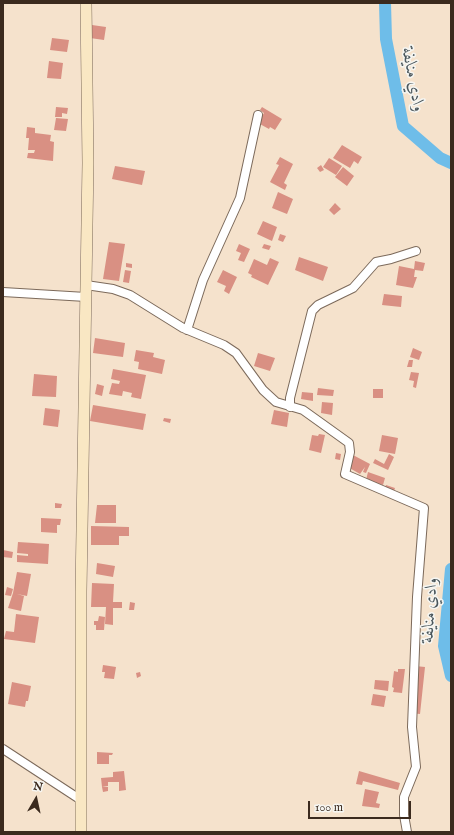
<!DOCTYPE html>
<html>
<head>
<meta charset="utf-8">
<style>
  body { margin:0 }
  #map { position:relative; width:454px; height:835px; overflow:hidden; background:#f5e2cc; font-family:"IM FELL English",serif }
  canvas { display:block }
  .frame { position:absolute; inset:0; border:4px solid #3b2a1e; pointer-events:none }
  .north { position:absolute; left:16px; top:779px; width:40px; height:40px; -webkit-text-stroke:3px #f6f6f2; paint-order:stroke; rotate:9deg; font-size:11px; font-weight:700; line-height:16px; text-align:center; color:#3b2a1e }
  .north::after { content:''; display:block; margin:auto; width:14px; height:18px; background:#3b2a1e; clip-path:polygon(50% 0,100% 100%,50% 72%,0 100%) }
  .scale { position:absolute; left:308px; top:801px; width:103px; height:18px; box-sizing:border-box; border:2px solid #3b2a1e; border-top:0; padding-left:5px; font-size:12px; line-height:14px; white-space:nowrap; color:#3b2a1e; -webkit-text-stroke:3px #f6f6f2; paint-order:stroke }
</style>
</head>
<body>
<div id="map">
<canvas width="454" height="835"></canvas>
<div class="frame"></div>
<div class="north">N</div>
<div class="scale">100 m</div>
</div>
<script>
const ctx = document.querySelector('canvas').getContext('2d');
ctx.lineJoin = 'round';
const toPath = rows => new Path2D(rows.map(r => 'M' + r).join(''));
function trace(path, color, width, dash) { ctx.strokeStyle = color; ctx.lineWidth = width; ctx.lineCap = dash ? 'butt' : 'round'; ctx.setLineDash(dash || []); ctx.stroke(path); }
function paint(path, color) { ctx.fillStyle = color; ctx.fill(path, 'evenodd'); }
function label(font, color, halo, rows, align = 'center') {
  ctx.font = font + ' "IM FELL English",Amiri,serif'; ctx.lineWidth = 3; ctx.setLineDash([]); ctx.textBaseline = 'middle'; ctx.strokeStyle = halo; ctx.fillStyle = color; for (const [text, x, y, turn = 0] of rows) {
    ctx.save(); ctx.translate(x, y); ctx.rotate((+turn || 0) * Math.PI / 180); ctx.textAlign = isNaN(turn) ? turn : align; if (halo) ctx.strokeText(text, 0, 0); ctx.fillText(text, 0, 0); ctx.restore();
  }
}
trace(toPath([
  [385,3,386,39,403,126,440,158,451,163],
  [451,569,444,646,451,676]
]), '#6ebde9', 12);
paint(toPath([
  [92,25,106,27,104,40,90,38],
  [52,38,69,40,67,52,50,50],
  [49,61,63,63,61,79,47,78],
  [56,107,68,108,67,114,62,113,62,117,55,117],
  [262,107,282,119,275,130,270,127,269,129,258,123,264,113,260,110],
  [56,118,68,119,66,131,54,130],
  [27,127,35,128,35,133,51,135,50,141,54,142,53,161,27,158,28,153,34,153,35,150,28,150,29,138,26,138],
  [342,145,362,157,358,164,354,161,350,168,333,158],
  [280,157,293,164,284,183,287,185,285,190,270,182,279,165,276,164],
  [329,158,342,166,336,175,323,167],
  [321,165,324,170,320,172,317,168],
  [115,166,145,171,142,185,112,179],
  [343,167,354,176,347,186,335,177],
  [278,192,293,199,287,214,272,208],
  [335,203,341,209,334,215,329,210],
  [263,221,277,227,272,241,257,234],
  [280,234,286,236,283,242,278,240],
  [109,242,125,244,119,281,103,279],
  [239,244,250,249,244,262,238,260,241,253,236,251],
  [264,244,271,246,269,250,262,248],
  [299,257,328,267,323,281,295,270],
  [270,258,279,262,268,285,251,277,252,275,248,273,254,259,267,265],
  [415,261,425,263,423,271,415,270,414,277,417,277,413,288,396,285,399,266,414,269],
  [126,263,132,264,132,268,126,267],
  [125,270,131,271,129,283,123,282],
  [223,270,237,277,229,294,224,291,226,286,217,282],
  [384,294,402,296,401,307,382,305],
  [95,338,125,343,123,357,93,353],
  [413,348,422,352,419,360,410,357],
  [136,350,154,353,153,357,165,360,162,374,138,369,139,362,134,361],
  [258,353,275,358,270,371,254,366],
  [409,360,413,360,412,367,407,367],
  [113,369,146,375,141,399,131,397,132,393,123,391,122,396,109,394,112,383,119,384,120,381,111,379],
  [411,372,419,373,416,388,413,387,414,381,409,380],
  [34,374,57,376,56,397,32,396],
  [97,384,104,386,102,396,95,394],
  [318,388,334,390,333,396,317,395],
  [373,389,383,389,383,398,373,398],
  [302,392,313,393,313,401,301,399],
  [322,402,333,403,332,415,321,413],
  [93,405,146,414,143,430,90,421],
  [45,408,60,410,58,427,43,425],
  [274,410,289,413,287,427,271,424],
  [164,418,171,419,170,423,163,421],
  [319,434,325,435,321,453,309,450,312,435,318,436],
  [382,435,398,438,395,454,379,451],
  [336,453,341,454,340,460,335,459],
  [389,454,394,457,388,470,373,463,375,459,384,464],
  [353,455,370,464,366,473,363,472,365,467,360,474,346,466],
  [368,472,385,478,383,485,366,480],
  [386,485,395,488,394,491,385,488],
  [55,503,62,504,61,508,55,508],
  [97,505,116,505,116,523,95,523],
  [41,518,61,519,60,525,57,525,57,533,41,532],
  [91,526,129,527,129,536,119,536,119,545,91,545],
  [18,542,49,544,48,564,17,562,17,555,28,556,28,554,17,553],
  [3,550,13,552,12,558,3,557],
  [97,563,115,566,113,577,96,574],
  [17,572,31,574,27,596,17,594,24,596,21,611,8,608,13,593],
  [92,583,114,584,113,602,122,602,122,608,113,608,113,625,105,624,106,607,91,607],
  [7,587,13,589,11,596,5,595],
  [130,602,135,603,134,610,129,610],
  [16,614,39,617,35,643,4,639,6,631,14,632],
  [99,616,105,617,104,630,96,630,96,625,94,625,94,621,98,621],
  [103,665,116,667,114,679,104,678,105,672,102,672],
  [415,666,425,667,420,714,410,713],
  [398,669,405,669,402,693,393,692,394,688,392,687,394,671,398,672],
  [140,672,141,676,137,678,136,673],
  [375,680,389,681,388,691,374,689],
  [12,682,31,686,28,701,26,701,25,707,8,704],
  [373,694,386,696,384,707,371,705],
  [97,752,113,753,112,755,109,755,109,764,97,764],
  [124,771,126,790,119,791,119,782,108,782,108,786,102,787,101,778,113,777,113,772],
  [359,771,400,783,398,790,363,781,362,785,356,784],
  [102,787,108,787,108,791,103,792],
  [365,789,379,792,376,803,380,804,379,808,362,806]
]), '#d99083');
const street = toPath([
  [86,285,113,289,130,295,183,328,224,345,236,353,263,390,276,402,303,410,349,443,350,452,345,474,424,508,417,597,412,727,416,767,404,797,404,815,407,832],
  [3,292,86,297],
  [187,330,203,280,240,198,258,115],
  [290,407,290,398,312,311,318,305,353,288,376,262,391,259,416,251],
  [3,749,81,800]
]);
const secondary = toPath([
  [81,832,81,591,88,163,86,3]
]);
trace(street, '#7c6a5b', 10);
trace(secondary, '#7c6a5b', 12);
trace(street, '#fff', 8);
trace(secondary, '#f9e7c3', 11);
label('italic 17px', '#4a565b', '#f6f6f2', [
  ["وادي منايفة",412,80,79],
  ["وادي منايفة",431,610,-86]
]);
</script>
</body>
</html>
